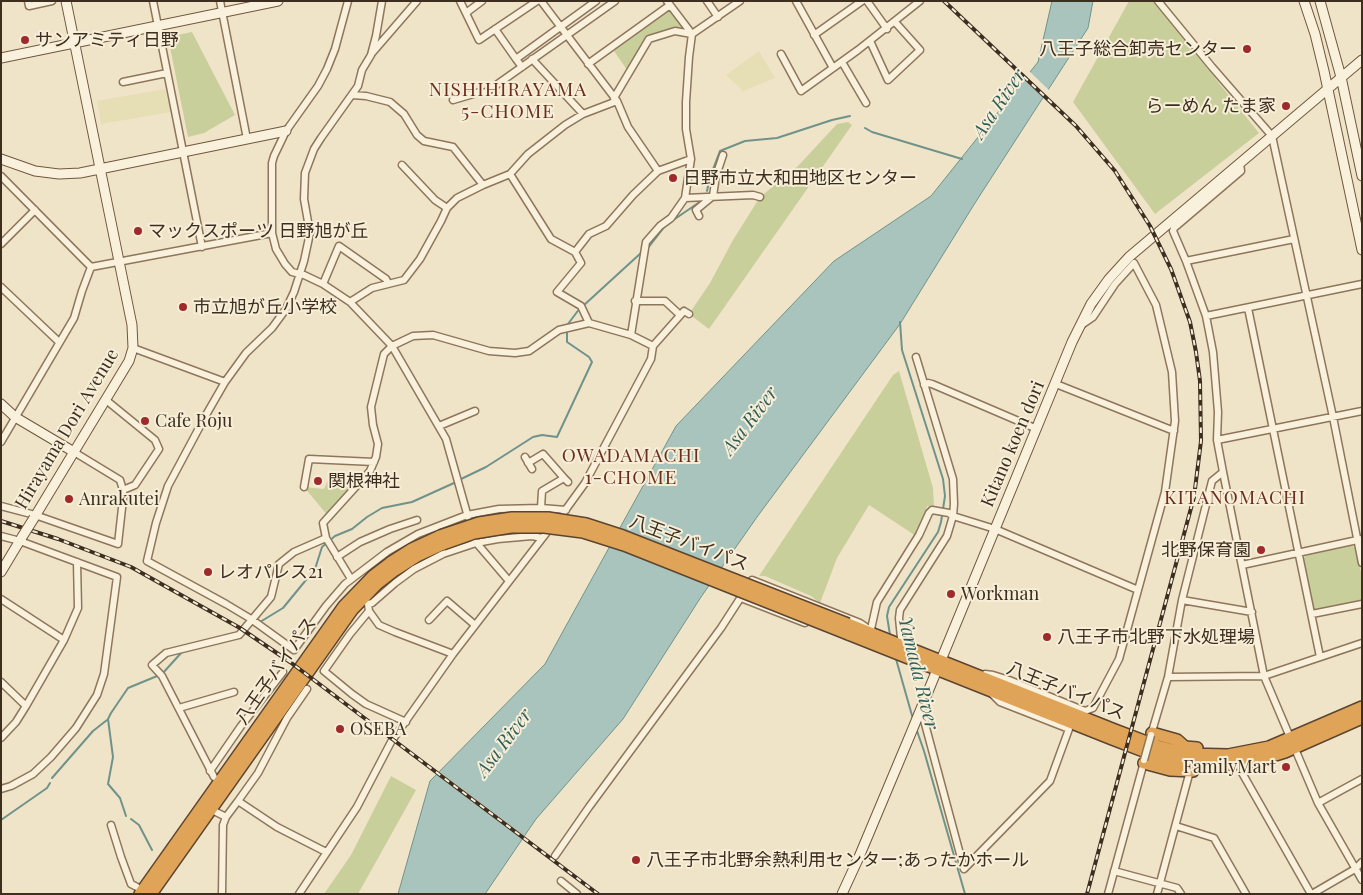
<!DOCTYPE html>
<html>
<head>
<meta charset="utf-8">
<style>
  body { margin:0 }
  #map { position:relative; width:1363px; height:895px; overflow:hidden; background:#f0e4c8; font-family:"Playfair Display",serif }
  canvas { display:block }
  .frame { position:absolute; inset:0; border:2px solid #3d2e20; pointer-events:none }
</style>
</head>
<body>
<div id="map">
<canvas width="1363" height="895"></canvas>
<div class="frame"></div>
</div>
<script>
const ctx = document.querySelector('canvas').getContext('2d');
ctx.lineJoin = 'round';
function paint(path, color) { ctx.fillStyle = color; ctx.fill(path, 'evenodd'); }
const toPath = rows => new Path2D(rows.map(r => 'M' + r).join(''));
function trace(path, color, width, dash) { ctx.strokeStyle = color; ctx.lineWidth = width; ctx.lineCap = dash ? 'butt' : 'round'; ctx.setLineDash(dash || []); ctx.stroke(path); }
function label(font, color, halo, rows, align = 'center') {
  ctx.font = font + ' "Playfair Display","Noto Sans JP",serif'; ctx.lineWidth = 4; ctx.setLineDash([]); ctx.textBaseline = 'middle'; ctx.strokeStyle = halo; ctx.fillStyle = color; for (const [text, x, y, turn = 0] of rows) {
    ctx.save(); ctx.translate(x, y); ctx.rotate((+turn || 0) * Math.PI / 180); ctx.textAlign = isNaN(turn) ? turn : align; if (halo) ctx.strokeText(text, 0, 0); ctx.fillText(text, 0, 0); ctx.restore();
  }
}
paint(toPath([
  [759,51,775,78,743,91,726,75],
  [165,89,171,112,101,124,97,101]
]), '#e6deb5');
paint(toPath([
  [1129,1,1153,1,1259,133,1155,214,1073,102],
  [669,11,681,27,649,36,627,70,614,51],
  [192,32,235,115,204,133,188,137,168,37],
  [848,122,852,125,709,329,689,314,710,283,733,240,760,197,798,166,837,124],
  [899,371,933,488,934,507,927,506,925,515,916,536,869,505,837,558,820,603,811,596,765,576,759,576,893,375],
  [352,478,352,492,328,516,304,487,324,489,328,480],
  [1352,545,1356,549,1362,577,1362,602,1317,612,1314,610,1303,561,1305,556],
  [391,776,416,790,358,894,324,894,351,855]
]), '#c9cf9b');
const water = toPath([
  [1052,1,1093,1,1088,28,975,203,900,324,757,517,701,597,623,719,536,819,485,894,398,894,430,781,545,664,676,426,834,261,931,196,1038,62,1052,1]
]);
paint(water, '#a9c4bc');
trace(water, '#6f938a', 1);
paint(toPath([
  [1028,70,1050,91,1045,99,1022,78],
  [437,770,527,838,525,840,435,773]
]), '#f0e4c8');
trace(toPath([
  [865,128,872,132,962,159],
  [707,191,710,177,720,151,745,141,777,138,832,120,850,116],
  [669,223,704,199],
  [648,248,665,226],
  [583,306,642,252],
  [568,324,580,308],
  [459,480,486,467,533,437,542,435,557,437,592,362,589,357,567,342,567,331],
  [260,622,283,608,315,569,322,547,335,536,352,529,367,517,382,508,412,502,454,483],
  [890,635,887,616,889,607,938,532,941,522,945,496,943,479,902,350,900,322],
  [896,659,913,719],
  [916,728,924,751,965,894],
  [52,778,93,731,107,720],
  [126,816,120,798,108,784,113,757,108,719,111,713,128,688,162,674,182,652],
  [131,819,139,825,152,850],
  [1,820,47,788,50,783]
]), '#6f938a', 2);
const street = toPath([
  [28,1,29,6,52,1],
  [153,1,202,247],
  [220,1,247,139],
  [348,1,335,49,327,69,318,86,286,131,274,156,272,163,272,233,276,249,285,264,292,272,304,275,323,284,350,302,392,346,446,439,468,517],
  [382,1,376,36,371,55,362,70,358,86,321,138,314,149,305,173,304,199,310,233,304,261,294,292,286,309,272,328,246,353,225,382,206,415,168,486,156,523,147,561,226,604,251,619,294,650,326,606,345,584,387,552,418,534,467,515,499,509,541,508,566,510],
  [460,1,479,40,537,1],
  [541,1,617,101,628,127,658,171],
  [707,1,718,17],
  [796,1,833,68],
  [867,1,887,29],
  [1158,1,1212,67,1272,136,1333,417,1362,563],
  [466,13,482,1],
  [495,29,516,59],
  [814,35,862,1],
  [870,41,888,80,920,50,895,22],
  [372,53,417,1],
  [781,54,801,91,858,50,920,1],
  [532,59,583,114],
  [842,62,866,103],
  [588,64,670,5],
  [522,67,516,59,596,1],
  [123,82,167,73],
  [352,95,366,96,390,102,404,114,417,135,424,141,453,147,483,185],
  [614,98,649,39,675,31,692,34,740,1],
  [453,100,480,92,485,93,615,1],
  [402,165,435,200,447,208],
  [510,174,551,239,575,252],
  [1,176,91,267],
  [685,198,753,195,760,197],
  [699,216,696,210,713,196,716,176,723,155],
  [1,244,35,210],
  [1186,261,1294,239],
  [323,284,339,246,386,279,388,283],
  [1,287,59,342],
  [635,301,665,301,680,315],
  [350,302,372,288,404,280,420,259,441,221,447,208,457,198,483,185,510,174,528,154,565,125,583,114,617,101],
  [1248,308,1320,657],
  [1206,316,1362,284],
  [589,323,581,306,557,292,581,263,575,252,589,234,606,226,633,195,658,171,691,159],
  [653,346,631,335,646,242,660,226,671,218,685,198,691,159,686,129,686,102,689,57,692,34,667,1],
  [133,348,225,382],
  [1056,384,1174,431],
  [924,385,928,383,932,384,1037,429],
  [106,400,155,440,159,449,135,485,123,490],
  [439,426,475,411],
  [1217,440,1362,411],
  [1,442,74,318,82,291,91,267,272,233],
  [525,457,532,469],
  [528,463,543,454,564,478],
  [1223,472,1264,676,1318,803,1362,880],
  [304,487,309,459,374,462],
  [1,506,35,515,118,544,123,499,123,490,120,480,74,452],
  [541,508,542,491,564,478,568,482],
  [564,512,585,483,651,359,653,346,684,311,689,314],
  [472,532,474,540,509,581],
  [1,536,20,541,117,577,104,674,97,695,76,728,51,757,33,774,11,786,1,789],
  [337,557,360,542,390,529,417,520],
  [1242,565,1362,539],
  [351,579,326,538,323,523,370,471,376,457,378,444,373,425,371,407,384,354,392,346,413,336,433,335,489,351,515,353,529,351,559,330,589,323,631,335],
  [741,598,805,623],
  [1,599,64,640],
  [1182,600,1252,612],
  [369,611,350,634,324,671,352,694,366,704,406,722],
  [1312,614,1362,604],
  [429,620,447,601,475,625],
  [871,629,877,602,919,535,929,513,932,510,949,513,953,516,995,529,1138,590],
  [899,643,901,638,899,618,900,610,947,536,953,516,954,504,953,479,916,357],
  [453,654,395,632,379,625,369,611,368,604,372,603,395,583,414,569,443,554,476,543,498,539,532,536,542,538],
  [985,674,993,675,1009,680,1085,711,1093,708,1119,659,1165,492,1175,421,1172,372,1156,305,1134,263,1115,284,1093,317,1080,326],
  [1168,677,1264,676,1362,643],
  [1,682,26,706],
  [179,708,234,692],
  [921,709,964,869],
  [1151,735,1168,677,1182,600,1212,481,1223,472,1217,440,1218,412,1213,352,1206,316,1186,261,1173,231,1174,228,1241,171,1240,163],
  [1,738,16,722,26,706,64,640,78,608,77,562],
  [210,771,241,726,283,672],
  [1241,771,1311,894],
  [214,777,162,676,152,665,166,653,239,635,271,597,279,564,294,552,326,538],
  [238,801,258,773,287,718,307,689],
  [1318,803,1362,779],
  [216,812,226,817,223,825,222,894],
  [226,817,238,801,277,827,326,852],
  [111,825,121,857,131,884,137,887],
  [1176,826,1214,838,1246,894],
  [555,856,589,807,721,628,752,580,860,623,866,627],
  [964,869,1050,781,1069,729,1000,702,992,694],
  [1114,871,1177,888,1181,894],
  [561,881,577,894],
  [299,894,357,807,391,742,453,654,551,527],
  [1108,894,1144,762],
  [1157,894,1190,771],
  [1312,894,1355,869,1362,862]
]);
const secondary = toPath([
  [1304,1,1315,34,1324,71,1362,250],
  [1320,1,1341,77,1362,176],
  [1,58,278,1],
  [1,159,35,171,59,174,80,173,286,131],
  [1,404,15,417,74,452],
  [34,518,129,361,133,348,132,325,66,1],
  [1,572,22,537],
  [842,894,859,857,911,733,1072,342,1091,304,1109,279,1129,257,1362,60]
]);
const highway = toPath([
  [848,624,1115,730,1157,746,1187,754,1228,755,1269,747,1362,707],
  [848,634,1112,739,1154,755,1186,763,1219,765,1256,761,1285,752,1362,718],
  [1152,733,1177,740,1185,747,1197,748],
  [1144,763,1170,770,1193,771],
  [140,894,344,606,373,576,390,563,412,549,440,536],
  [151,894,352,610,377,584,395,570,417,556,443,544]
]);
trace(street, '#8d765c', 9);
trace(secondary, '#6f573f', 11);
trace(highway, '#5b4430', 14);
trace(street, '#faf1dc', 6);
trace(secondary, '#faf1dc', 9);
trace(highway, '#e0a458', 11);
const rail = toPath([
  [944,1,1076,126,1115,171,1150,226,1171,269,1190,322,1196,352,1200,381,1201,441,1194,497,1087,894],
  [1,521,58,539,131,567,240,628,290,662,598,894]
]);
trace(rail, '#3d2e20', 4);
trace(rail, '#f7eed8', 2, [5.5]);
const streetBridge = toPath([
  [1144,760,1151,735]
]);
const secondaryBridge = toPath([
  [22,537,34,518]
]);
const highwayBridge = toPath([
  [440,536,479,523,512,518,548,518,586,524,623,536,848,624],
  [443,544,474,533,511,527,544,527,583,532,624,545,848,634]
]);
trace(streetBridge, '#8d765c', 9, []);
trace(secondaryBridge, '#6f573f', 11, []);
trace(highwayBridge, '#5b4430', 14, []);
trace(streetBridge, '#faf1dc', 6);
trace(secondaryBridge, '#faf1dc', 9);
trace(highwayBridge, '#e0a458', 11);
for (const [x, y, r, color] of [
  [25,40,5,"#9e2a2b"],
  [1247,49,5,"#9e2a2b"],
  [1286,106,5,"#9e2a2b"],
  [673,178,5,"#9e2a2b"],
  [138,231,5,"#9e2a2b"],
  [183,307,5,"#9e2a2b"],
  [145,421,5,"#9e2a2b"],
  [318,481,5,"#9e2a2b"],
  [69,499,5,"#9e2a2b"],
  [1261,550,5,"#9e2a2b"],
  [208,572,5,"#9e2a2b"],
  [951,594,5,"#9e2a2b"],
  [1047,637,5,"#9e2a2b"],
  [340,729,5,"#9e2a2b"],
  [1286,767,5,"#9e2a2b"],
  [636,860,5,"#9e2a2b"]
]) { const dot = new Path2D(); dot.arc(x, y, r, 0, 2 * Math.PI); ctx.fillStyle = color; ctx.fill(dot); trace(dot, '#f7eed8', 2); }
label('18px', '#3d2e20', '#f7eed8', [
  ["サンアミティ日野",35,40],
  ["八王子総合卸売センター",1237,49,"right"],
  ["らーめん たま家",1276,106,"right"],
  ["日野市立大和田地区センター",683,178],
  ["マックスポーツ 日野旭が丘",148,231],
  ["市立旭が丘小学校",193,307],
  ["Cafe Roju",155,421],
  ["関根神社",328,481],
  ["Anrakutei",79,499],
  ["北野保育園",1251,550,"right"],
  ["レオパレス21",218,572],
  ["Workman",961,594],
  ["八王子市北野下水処理場",1057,637],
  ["OSEBA",350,729],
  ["FamilyMart",1276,767,"right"],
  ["八王子市北野余熱利用センター;あったかホール",646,860]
], 'left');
label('18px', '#3d2e20', '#f7eed8', [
  ["Hirayama Dori Avenue",67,429,-59],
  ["Kitano koen dori",1013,444,-67],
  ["八王子バイパス",689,543,21],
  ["八王子バイパス",276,671,-55],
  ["八王子バイパス",1066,691,22]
]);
ctx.letterSpacing = '1px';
label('19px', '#6b2e1e', '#f7eed8', [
  ["NISHIHIRAYAMA",508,90],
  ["5-CHOME",508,112],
  ["OWADAMACHI",631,456],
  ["1-CHOME",631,478],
  ["KITANOMACHI",1235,498]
]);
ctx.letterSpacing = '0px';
label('italic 19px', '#2f5d5a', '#f7eed8', [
  ["Asa River",999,104,-56],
  ["Asa River",750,421,-53],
  ["Yamada River",918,673,76],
  ["Asa River",504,743,-53]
]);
</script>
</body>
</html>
